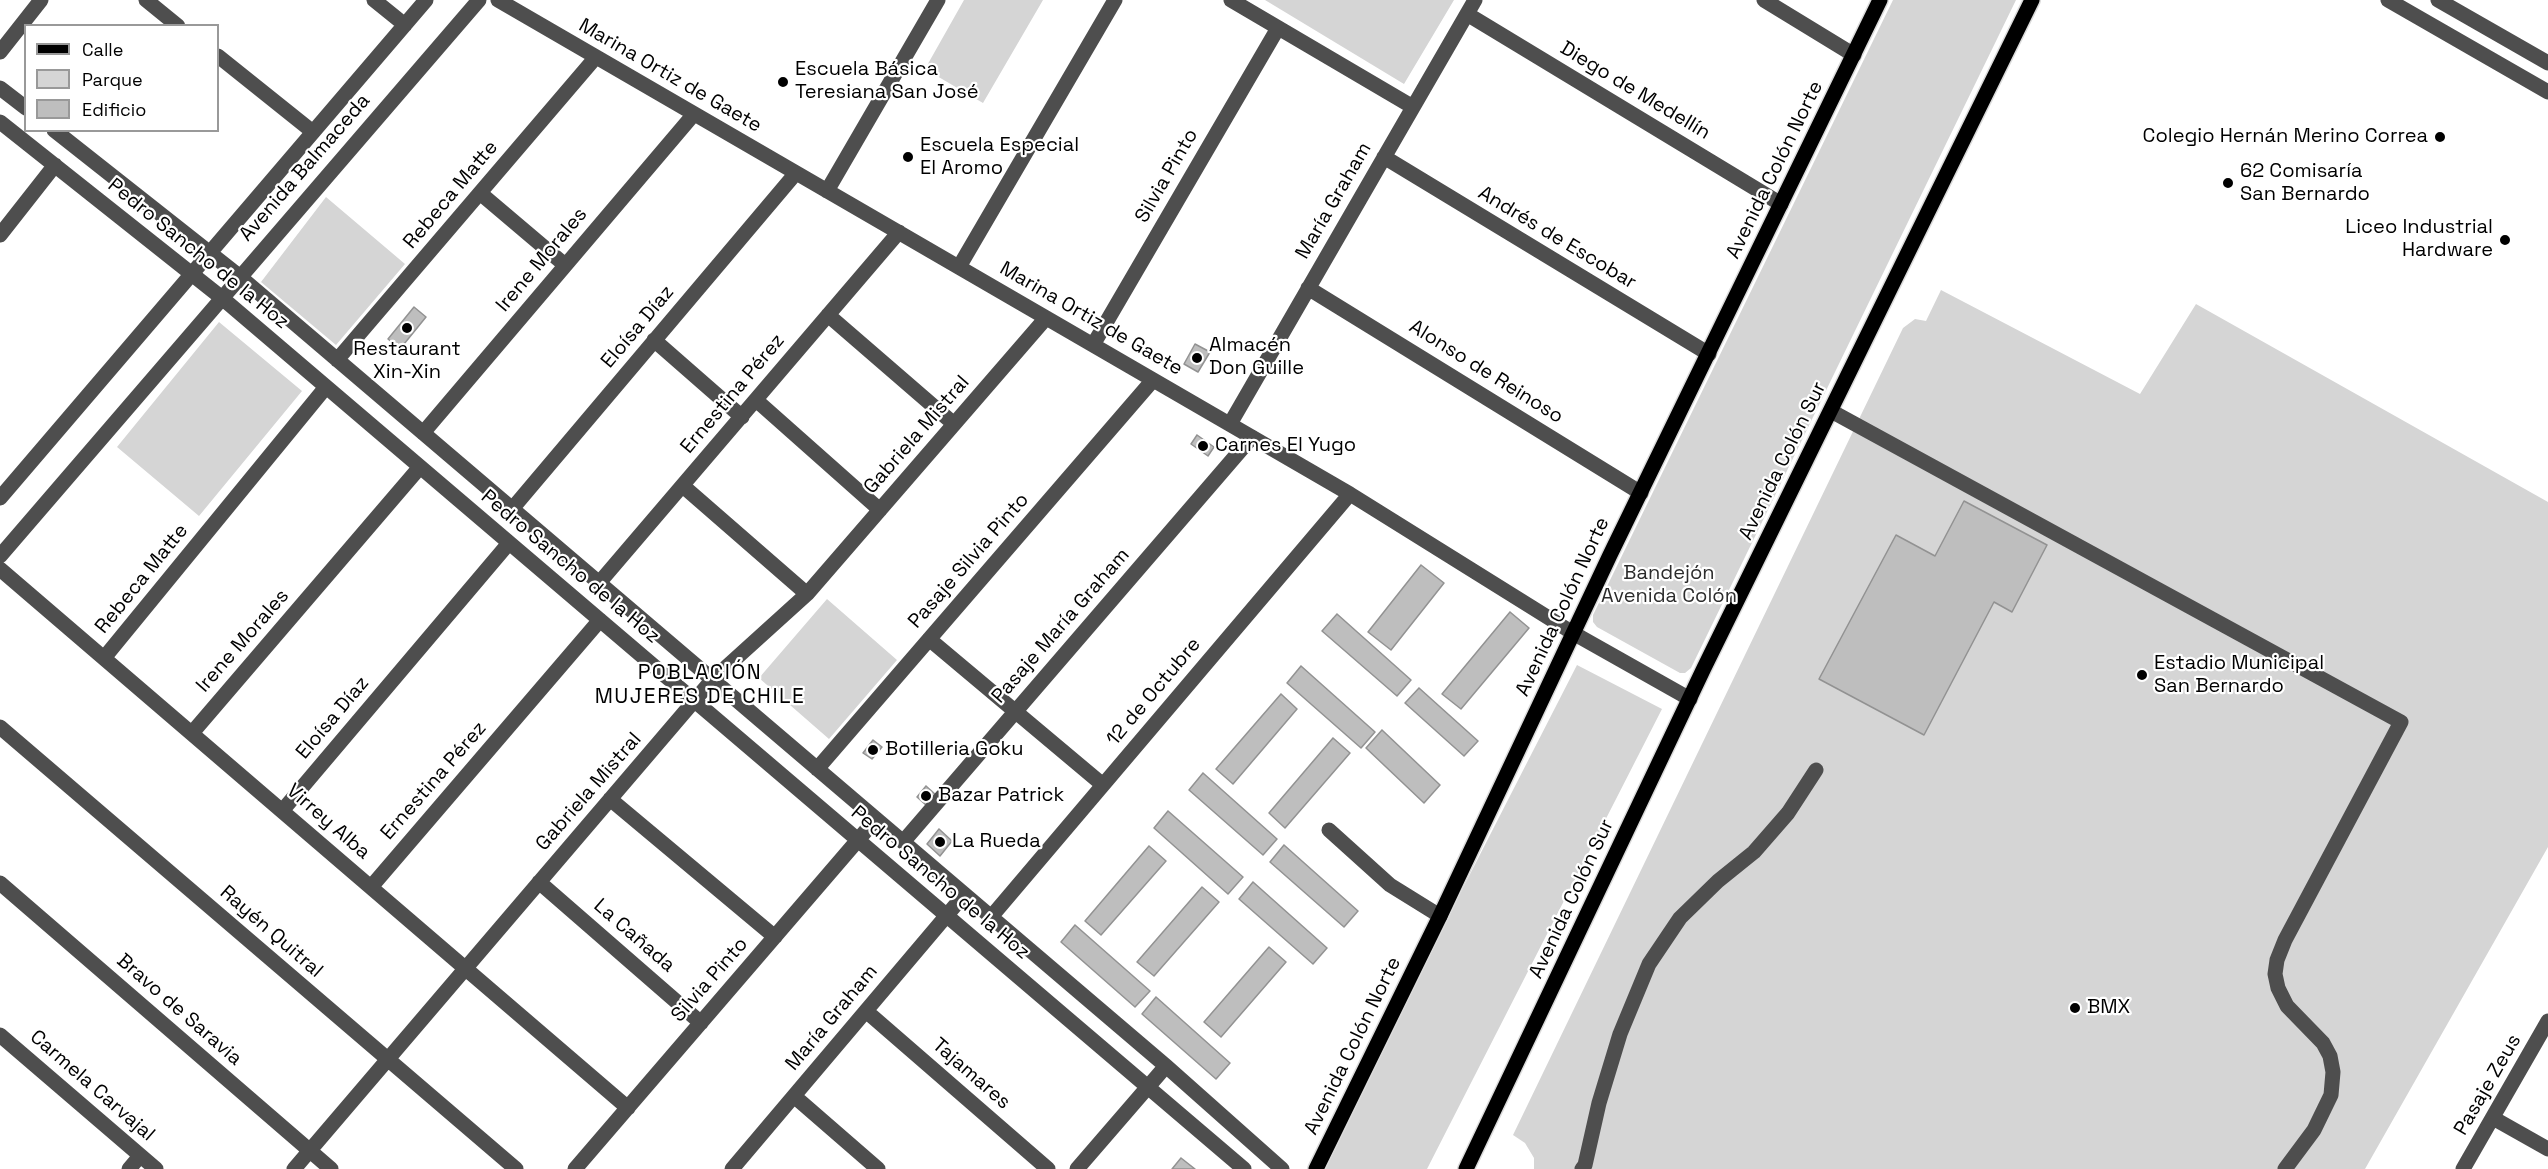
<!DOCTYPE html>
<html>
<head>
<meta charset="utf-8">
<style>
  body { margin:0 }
  #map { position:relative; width:2548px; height:1169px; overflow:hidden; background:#fff; font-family:"Space Grotesk",sans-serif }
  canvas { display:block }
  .legend { position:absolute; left:24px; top:24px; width:195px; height:108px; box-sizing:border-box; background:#fff; border:2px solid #999; margin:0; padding:8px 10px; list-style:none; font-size:18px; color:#000 }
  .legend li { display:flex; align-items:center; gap:12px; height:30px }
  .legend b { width:30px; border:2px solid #999 }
</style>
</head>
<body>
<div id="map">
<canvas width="2548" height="1169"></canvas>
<ul class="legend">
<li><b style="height:8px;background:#000"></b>Calle</li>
<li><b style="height:16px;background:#d5d5d5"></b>Parque</li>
<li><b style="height:16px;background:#bebebe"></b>Edificio</li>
</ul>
</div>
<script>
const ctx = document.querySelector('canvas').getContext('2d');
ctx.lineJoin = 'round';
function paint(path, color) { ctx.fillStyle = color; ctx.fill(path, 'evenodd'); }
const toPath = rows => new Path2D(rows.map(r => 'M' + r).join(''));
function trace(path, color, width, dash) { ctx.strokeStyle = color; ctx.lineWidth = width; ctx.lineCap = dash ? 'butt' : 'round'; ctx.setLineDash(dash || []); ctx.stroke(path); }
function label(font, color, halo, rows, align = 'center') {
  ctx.font = font + ' "Space Grotesk",sans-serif'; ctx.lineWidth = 4.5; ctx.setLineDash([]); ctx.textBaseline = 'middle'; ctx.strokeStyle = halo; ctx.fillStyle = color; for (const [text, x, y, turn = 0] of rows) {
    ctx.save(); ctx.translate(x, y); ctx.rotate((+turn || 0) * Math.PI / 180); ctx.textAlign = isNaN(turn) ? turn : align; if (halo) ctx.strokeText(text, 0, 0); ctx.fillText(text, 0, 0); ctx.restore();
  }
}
paint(toPath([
  [964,0,1043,0,983,103,925,69],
  [1265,0,1454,0,1404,84],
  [1893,0,2016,0,1691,668,1685,673,1680,673,1597,627,1593,622,1593,615],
  [326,197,405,264,336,345,261,282],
  [1941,290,2140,394,2196,304,2548,502,2548,847,2365,1169,1534,1169,1534,1158,1525,1143,1513,1135,1903,328,1915,319,1926,321],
  [219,322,302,391,199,516,117,447],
  [827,599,897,660,829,739,759,678],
  [1577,665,1662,709,1427,1169,1319,1169]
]), '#d5d5d5');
const building = toPath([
  [414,307,426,317,400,349,388,339,414,307],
  [1195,344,1210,352,1198,372,1184,364,1195,344],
  [1197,435,1214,447,1208,456,1191,444,1197,435],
  [1964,501,2047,545,2012,612,1994,602,1924,735,1819,679,1896,535,1935,556,1964,501],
  [1421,565,1444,583,1391,650,1368,632,1421,565],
  [1510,612,1529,628,1461,709,1442,694,1510,612],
  [1337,614,1411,680,1397,696,1322,631,1337,614],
  [1301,666,1375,732,1361,748,1287,683,1301,666],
  [1419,688,1478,741,1464,756,1405,703,1419,688],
  [1281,694,1297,709,1233,784,1216,769,1281,694],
  [1382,730,1440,785,1424,803,1366,748,1382,730],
  [1333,738,1350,753,1285,828,1269,813,1333,738],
  [873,740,882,747,872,759,863,753,873,740],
  [1203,773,1277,839,1263,855,1189,790,1203,773],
  [926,786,936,795,927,806,917,797,926,786],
  [1168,811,1243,877,1228,894,1154,828,1168,811],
  [939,829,952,841,940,856,927,844,939,829],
  [1284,845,1358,911,1344,927,1270,862,1284,845],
  [1149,846,1166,861,1101,935,1085,921,1149,846],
  [1253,882,1327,948,1313,964,1239,899,1253,882],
  [1202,887,1219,902,1154,976,1137,962,1202,887],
  [1075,925,1150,991,1135,1007,1061,942,1075,925],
  [1269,947,1286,962,1221,1037,1204,1022,1269,947],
  [1156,997,1230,1063,1216,1079,1142,1014,1156,997],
  [1181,1158,1195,1169,1172,1169,1181,1158]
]);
paint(building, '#bebebe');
trace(building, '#929292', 1.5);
const major = toPath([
  [1316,1169,1440,916,1610,555,1880,0],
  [1466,1169,1704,668,2032,0]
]);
trace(major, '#dbdbdb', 18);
trace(toPath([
  [146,0,178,26],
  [374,0,405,25],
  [498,0,1350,494,1573,633,1690,699],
  [1231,0,1413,107],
  [1764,0,1854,55],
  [2388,0,2548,92],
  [2438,0,2548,63],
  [1467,14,1781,204],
  [0,52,41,0],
  [218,56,313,132],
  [0,88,26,108],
  [0,122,222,298,1244,1169],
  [54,130,239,276,1166,1066,1282,1169],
  [1384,157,1709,354],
  [827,191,938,0],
  [480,193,565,265],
  [0,235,55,165],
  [959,267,1115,0],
  [1308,288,1641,493],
  [828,315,954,424],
  [654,340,742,417],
  [1093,345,1278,28],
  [337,360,596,57],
  [756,400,880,510],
  [1831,411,2401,722,2285,940,2277,960,2275,974,2278,988,2287,1006,2323,1043,2330,1056,2333,1072,2331,1095,2314,1130,2285,1169],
  [1230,424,1475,0],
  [423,433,694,114],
  [683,486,807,594],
  [0,498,426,0],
  [512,509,796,173],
  [0,556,479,0],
  [0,569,628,1108],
  [599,583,899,232],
  [929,639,1103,785],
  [104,658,326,387],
  [0,727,516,1169],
  [192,733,420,467],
  [817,769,1153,380],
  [610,799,775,937],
  [282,811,509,543],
  [1329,830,1390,885,1440,916],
  [903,842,1252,437],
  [539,882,701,1023],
  [0,883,331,1169],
  [371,887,600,620],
  [991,917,1350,494],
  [866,1011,1048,1169],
  [0,1035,156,1169],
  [794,1096,878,1169],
  [2493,1118,2548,1149],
  [129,1169,140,1156],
  [294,1169,712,680,807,594,1046,318],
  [575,1169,876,819],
  [732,1169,964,895],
  [1077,1169,1166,1066],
  [1582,1169,1585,1165,1599,1103,1620,1034,1649,964,1680,918,1718,881,1754,852,1788,813,1816,770],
  [2463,1169,2548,1021]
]), '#4e4e4e', 15);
trace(major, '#000', 15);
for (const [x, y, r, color] of [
  [783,82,6,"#000"],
  [2440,137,6,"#000"],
  [908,157,6,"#000"],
  [2228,183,6,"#000"],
  [2505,240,6,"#000"],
  [407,328,6,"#000"],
  [1197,358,6,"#000"],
  [1203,446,6,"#000"],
  [2142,675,6,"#000"],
  [873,750,6,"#000"],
  [926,796,6,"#000"],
  [940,842,6,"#000"],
  [2075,1008,6,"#000"]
]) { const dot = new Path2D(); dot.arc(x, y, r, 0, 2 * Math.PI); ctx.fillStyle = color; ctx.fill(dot); trace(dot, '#fff', 2); }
label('20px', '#000', '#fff', [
  ["Escuela Básica",795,70],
  ["Teresiana San José",795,93],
  ["Colegio Hernán Merino Correa",2428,137,"right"],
  ["Escuela Especial",920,146],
  ["El Aromo",920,169],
  ["62 Comisaría",2240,172],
  ["San Bernardo",2240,195],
  ["Liceo Industrial",2493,228,"right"],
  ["Hardware",2493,251,"right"],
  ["Almacén",1209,346],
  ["Don Guille",1209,369],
  ["Restaurant",407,350,"center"],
  ["Xin-Xin",407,373,"center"],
  ["Carnes El Yugo",1215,446],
  ["Estadio Municipal",2154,664],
  ["San Bernardo",2154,687],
  ["Botilleria Goku",885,750],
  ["Bazar Patrick",938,796],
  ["La Rueda",952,842],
  ["BMX",2087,1008]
], 'left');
label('20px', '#000', '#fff', [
  ["Marina Ortiz de Gaete",670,76,30],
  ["Diego de Medellín",1635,91,31],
  ["Avenida Balmaceda",305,168,-49],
  ["Avenida Colón Norte",1775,170,-64],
  ["Silvia Pinto",1167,176,-60],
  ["Rebeca Matte",451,195,-50],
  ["María Graham",1334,201,-60],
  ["Andrés de Escobar",1557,238,31],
  ["Pedro Sancho de la Hoz",198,254,39],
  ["Irene Morales",542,260,-50],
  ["Marina Ortiz de Gaete",1091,319,30],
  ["Eloísa Díaz",638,327,-50],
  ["Alonso de Reinoso",1486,372,32],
  ["Ernestina Pérez",733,394,-50],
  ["Gabriela Mistral",917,435,-49],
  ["Avenida Colón Sur",1783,461,-64],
  ["Pasaje Silvia Pinto",969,561,-49],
  ["Pedro Sancho de la Hoz",570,567,40],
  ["Rebeca Matte",142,579,-51],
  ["Avenida Colón Norte",1563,607,-65],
  ["Pasaje María Graham",1061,626,-49],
  ["Irene Morales",243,641,-49],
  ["12 de Octubre",1154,692,-50],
  ["Eloísa Díaz",333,718,-50],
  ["Ernestina Pérez",434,781,-49],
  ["Gabriela Mistral",589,792,-49],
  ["Virrey Alba",328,822,41],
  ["Pedro Sancho de la Hoz",940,883,40],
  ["Avenida Colón Sur",1572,899,-65],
  ["Rayén Quitral",271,932,41],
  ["La Cañada",634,936,41],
  ["Silvia Pinto",710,980,-49],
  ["Bravo de Saravia",179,1010,41],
  ["María Graham",832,1018,-50],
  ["Avenida Colón Norte",1353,1046,-64],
  ["Tajamares",971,1074,41],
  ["Pasaje Zeus",2488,1085,-60],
  ["Carmela Carvajal",92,1086,41]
]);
label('20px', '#2c2c2c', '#fff', [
  ["Bandejón",1669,574],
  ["Avenida Colón",1669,597]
]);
ctx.letterSpacing = '1.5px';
label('21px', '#000', '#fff', [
  ["POBLACIÓN",700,673],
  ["MUJERES DE CHILE",700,697]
]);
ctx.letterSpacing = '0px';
</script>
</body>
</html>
